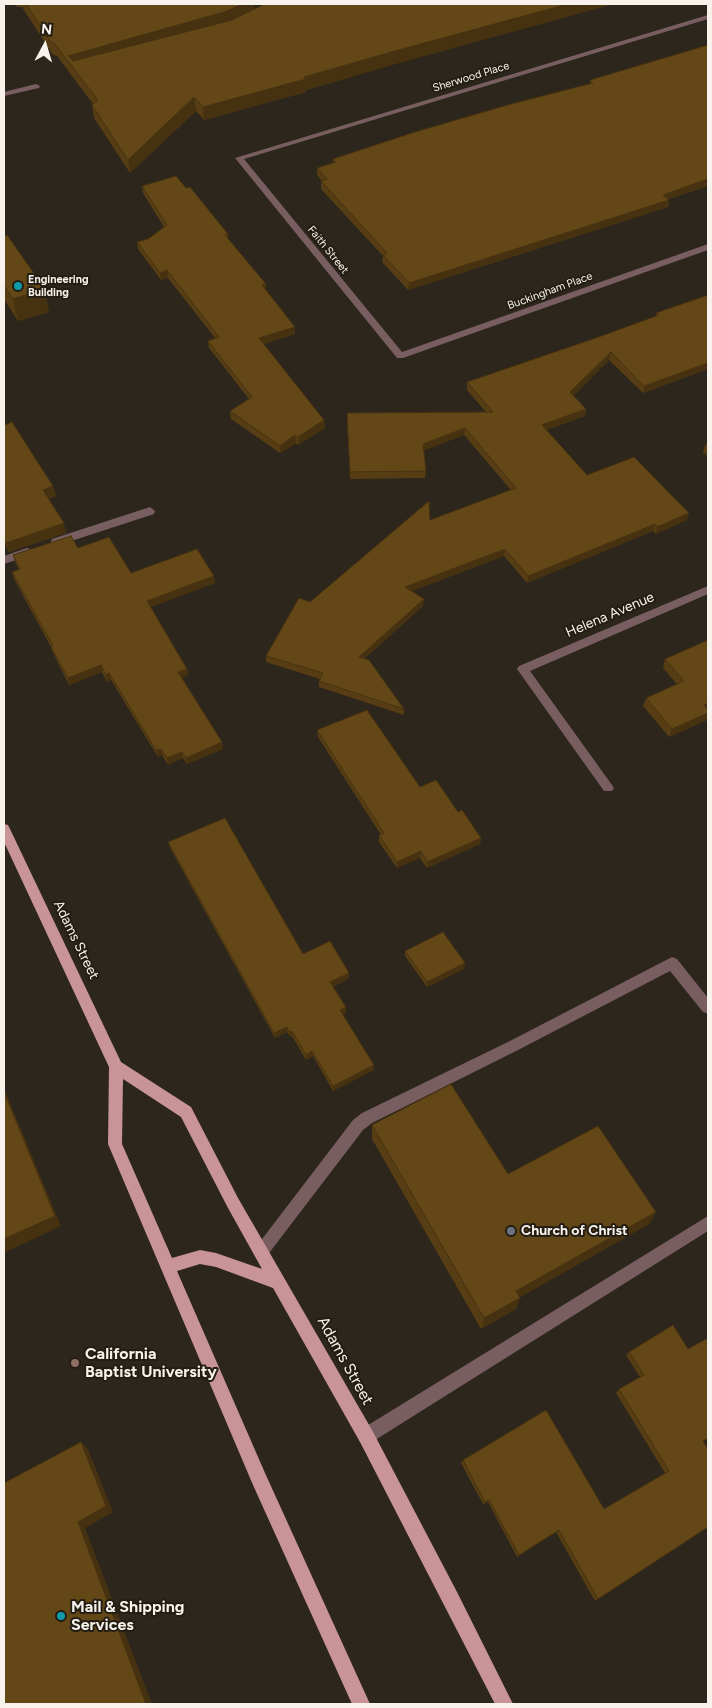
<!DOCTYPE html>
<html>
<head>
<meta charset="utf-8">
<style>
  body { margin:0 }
  #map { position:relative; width:712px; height:1708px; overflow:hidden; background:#2d261c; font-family:Figtree,sans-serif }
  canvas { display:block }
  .frame { position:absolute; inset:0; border:5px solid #f7f3ec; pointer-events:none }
  .north { position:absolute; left:20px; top:20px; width:50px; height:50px; -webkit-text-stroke:4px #231d13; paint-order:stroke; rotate:6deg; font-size:14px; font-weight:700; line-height:20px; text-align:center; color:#f7f3ec }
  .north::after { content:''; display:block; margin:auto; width:18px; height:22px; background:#f7f3ec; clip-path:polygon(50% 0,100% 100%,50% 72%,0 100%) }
</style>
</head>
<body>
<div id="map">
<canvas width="712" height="1708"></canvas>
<div class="frame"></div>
<div class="north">N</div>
</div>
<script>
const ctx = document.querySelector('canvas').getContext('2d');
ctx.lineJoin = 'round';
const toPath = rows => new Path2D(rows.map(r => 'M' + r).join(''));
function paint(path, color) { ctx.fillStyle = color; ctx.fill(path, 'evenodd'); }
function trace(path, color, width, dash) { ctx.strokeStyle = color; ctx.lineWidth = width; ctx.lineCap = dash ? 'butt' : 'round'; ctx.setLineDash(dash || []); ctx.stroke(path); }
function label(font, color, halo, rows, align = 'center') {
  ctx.font = font + ' Figtree,sans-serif'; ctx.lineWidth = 4; ctx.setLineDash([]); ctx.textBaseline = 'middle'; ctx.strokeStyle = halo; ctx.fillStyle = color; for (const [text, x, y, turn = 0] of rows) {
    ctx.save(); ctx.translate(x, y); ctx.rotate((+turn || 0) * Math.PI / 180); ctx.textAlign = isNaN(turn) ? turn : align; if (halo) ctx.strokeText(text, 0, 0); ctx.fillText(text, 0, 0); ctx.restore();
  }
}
paint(toPath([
  [708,15,708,19,244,159,402,352,708,244,708,250,403,358,397,358,235,158,708,15],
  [36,84,40,86,39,88,4,96,4,92,36,84],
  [150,507,155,511,154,514,56,546,51,542,52,539,150,507],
  [27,548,31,549,32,552,31,555,4,564,4,556,27,548],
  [708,586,708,594,530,671,612,785,614,788,612,791,604,791,517,669,519,666,708,586],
  [672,957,677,959,708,998,708,1014,703,1012,670,971,520,1049,372,1123,363,1130,266,1257,261,1259,256,1257,254,1252,256,1247,353,1120,362,1113,510,1041,672,957],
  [708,1216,708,1231,372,1442,366,1444,360,1442,358,1436,360,1430,708,1216]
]), '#785e60');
paint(toPath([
  [4,824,8,825,10,829,121,1062,191,1107,238,1198,372,1430,457,1592,513,1704,495,1704,360,1442,273,1288,216,1267,200,1264,177,1271,265,1473,370,1704,352,1704,253,1485,108,1144,109,1067,4,842,4,824],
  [123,1079,181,1117,228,1208,262,1269,216,1253,200,1250,172,1258,122,1144,123,1079]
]), '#c89497');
paint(toPath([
  [15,4,255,4,255,9,263,5,262,4,613,4,395,64,306,90,306,92,204,120,196,111,130,173,94,118,92,105,93,104,57,56,53,55,22,7,17,7],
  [590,80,708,186,668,199,669,200,668,207,408,290,382,262,383,256,321,189,321,181,322,181,317,175,317,168,333,163,333,159,590,84],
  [142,186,228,234,228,239,266,291,295,327,295,334,263,344,324,420,325,428,298,445,296,443,280,453,231,419,230,411,249,399,209,348,208,341,215,338,168,278,161,280,138,249,137,242,148,239,164,227,143,193],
  [4,236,49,312,18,321,4,299],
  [708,295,708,369,643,393,609,360,573,396,586,409,585,416,546,430,587,475,687,520,656,534,653,531,527,583,504,556,412,591,424,599,423,606,365,658,404,709,404,715,319,687,319,681,320,679,266,662,266,656,310,602,430,520,511,490,464,435,424,450,426,471,425,478,350,479,347,420,486,412,467,390,467,382,596,338,656,316,656,313],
  [4,423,53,486,56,496,49,499,66,533,9,552,4,542],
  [708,443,708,457,703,452,705,445],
  [78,548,131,573,214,576,215,583,151,607,187,669,188,675,182,678,222,742,223,749,187,764,183,758,168,765,162,755,158,757,111,680,107,682,102,672,69,685,53,653,51,647,14,579,12,572,19,569,15,562,13,555],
  [708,640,708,717,707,720,669,737,643,706,646,698,677,684,663,668,665,659],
  [317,730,420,787,458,812,481,838,480,844,427,868,420,858,397,868,379,842,379,835,381,835,318,737],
  [168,842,303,954,349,973,349,978,333,987,346,1007,346,1013,343,1014,374,1070,333,1091,313,1056,306,1060,292,1036,290,1037,287,1032,275,1038,170,848],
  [405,951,465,963,464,969,427,987,405,956],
  [372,1125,508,1174,656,1212,649,1224,520,1297,516,1309,481,1329,372,1139],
  [708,1338,708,1438,703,1441,598,1599,595,1601,556,1532,517,1557,488,1502,483,1504,461,1463,463,1460,604,1509,665,1473,616,1393,619,1389,640,1377,626,1355,629,1352,688,1349]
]), '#563d14');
paint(toPath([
  [243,4,255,4,255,12,225,25,74,68,68,56],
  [568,4,613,4,395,64,306,90,306,92,204,120,203,107,395,51],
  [194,97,196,111,130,173,128,160],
  [708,179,708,186,661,202,663,195],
  [669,200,668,207,408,290,409,283],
  [167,270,168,278,161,280,160,273],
  [266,284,266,291,262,285],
  [45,289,49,312,18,321,13,299],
  [295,327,295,334,259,346,259,338],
  [611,352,609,360,569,400,570,392],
  [708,363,708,369,643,393,644,386],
  [586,409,585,416,541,432,542,425],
  [324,420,325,428,298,445,298,437],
  [465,428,464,435,423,451,423,444],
  [295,435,296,443,280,453,280,446],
  [53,486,56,496,46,500,43,490],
  [689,513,687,520,656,534,657,527],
  [64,523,66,533,9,552,6,543],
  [655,524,653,531,527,583,528,576],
  [505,549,504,556,404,594,405,587],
  [214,576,215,583,148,608,147,601],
  [424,599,423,606,359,663,359,657],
  [101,665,102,672,69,685,68,678],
  [187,669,188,675,179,679,178,672],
  [109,673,111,680,107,682,106,675],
  [708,703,708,710,704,705],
  [708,713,708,717,707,720,669,737,672,729],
  [222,742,223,749,187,764,186,758],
  [161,749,162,755,158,757,156,750],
  [182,752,183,758,168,765,167,758],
  [481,838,480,844,427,868,427,862],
  [421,851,420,858,397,868,397,862],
  [465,963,464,969,427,987,427,982],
  [349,973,349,978,330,988,330,982],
  [346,1007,346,1013,341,1015,340,1010],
  [287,1027,287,1032,275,1038,274,1033],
  [292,1031,292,1036,290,1037,289,1032],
  [312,1051,313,1056,306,1060,306,1055],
  [374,1065,374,1070,333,1091,333,1086],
  [4,1088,61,1226,4,1253],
  [656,1212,649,1224,512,1302,516,1291],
  [520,1298,516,1309,481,1329,484,1318],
  [81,1442,88,1449,113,1512,85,1528,152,1704,146,1704,78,1522],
  [559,1530,556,1532,517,1557,519,1555]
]), '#463210');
const building = toPath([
  [26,4,243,4,224,12,68,56,73,61,232,20,263,5,263,4,568,4,395,51,304,77,306,79,203,107,194,97,128,160,92,105,98,100,54,43,51,42,26,4],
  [708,45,708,179,663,195,669,200,409,283,383,255,387,253,321,181,327,179,317,168,336,162,333,159,415,132,511,104,593,83,590,80,708,45],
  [176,176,186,188,190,187,228,234,225,235,266,284,262,285,295,327,259,338,324,420,298,437,295,435,280,446,230,411,252,397,208,341,219,337,167,270,160,273,137,242,148,239,167,225,142,186,176,176],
  [7,235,45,289,13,299,4,285,4,236,7,235],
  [708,295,708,363,644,386,611,352,570,392,586,409,542,425,587,475,634,457,689,513,657,527,655,524,528,576,505,549,405,587,424,599,359,657,369,660,404,709,319,681,323,673,266,656,299,598,310,602,429,501,430,520,516,488,465,428,423,444,426,471,350,472,347,413,493,412,467,382,596,338,659,315,656,313,708,295],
  [12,422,53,486,43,490,64,523,6,543,4,538,4,423,5,425,12,422],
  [708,443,708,448,705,445,708,443],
  [71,536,78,548,109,537,131,573,197,549,214,576,147,601,187,669,178,672,222,742,186,758,182,752,167,758,161,749,156,750,109,673,106,675,101,665,68,678,51,647,53,646,12,572,20,569,13,555,71,536],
  [708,640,708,703,704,705,708,710,708,713,672,729,646,698,684,681,665,659,708,640],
  [367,710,420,787,436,780,458,812,462,810,481,838,427,862,421,851,397,862,379,835,384,833,317,730,367,710],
  [225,818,303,954,330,941,349,973,330,982,346,1007,340,1010,374,1065,333,1086,312,1051,306,1055,292,1031,289,1032,287,1027,274,1033,168,842,225,818],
  [443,932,465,963,427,982,405,951,443,932],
  [451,1084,508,1174,598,1126,656,1212,516,1291,520,1298,484,1318,372,1125,451,1084],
  [4,1092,55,1216,4,1239,4,1092],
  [673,1325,688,1349,708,1338,708,1438,703,1441,708,1449,708,1527,598,1599,559,1530,519,1555,489,1500,485,1502,463,1460,546,1410,604,1509,669,1471,619,1389,644,1375,629,1352,673,1325],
  [81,1442,106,1506,78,1522,146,1704,4,1704,4,1483,81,1442]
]);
paint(building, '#644717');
trace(building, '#463210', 1);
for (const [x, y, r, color] of [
  [18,286,5,"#0f9aa8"],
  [511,1231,5,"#6b7280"],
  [75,1363,5,"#8d6e63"],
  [61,1616,5,"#0f9aa8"]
]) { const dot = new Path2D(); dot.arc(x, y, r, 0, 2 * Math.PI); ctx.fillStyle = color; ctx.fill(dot); trace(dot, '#231d13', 2); }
label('11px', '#f7f3ec', '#231d13', [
  ["Sherwood Place",471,77,-17],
  ["Faith Street",328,250,51],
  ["Buckingham Place",550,291,-20]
]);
label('bold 11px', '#f7f3ec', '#231d13', [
  ["Engineering",28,280],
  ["Building",28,293]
], 'left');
label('14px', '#f7f3ec', '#231d13', [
  ["Helena Avenue",610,615,-23],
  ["Adams Street",76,940,64]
]);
label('bold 14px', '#f7f3ec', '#231d13', [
  ["Church of Christ",521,1231]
], 'left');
label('bold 16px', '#f7f3ec', '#231d13', [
  ["California",85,1354],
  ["Baptist University",85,1372],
  ["Mail & Shipping",71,1607],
  ["Services",71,1625]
], 'left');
label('16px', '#f7f3ec', '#231d13', [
  ["Adams Street",345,1361,61]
]);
</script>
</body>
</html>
